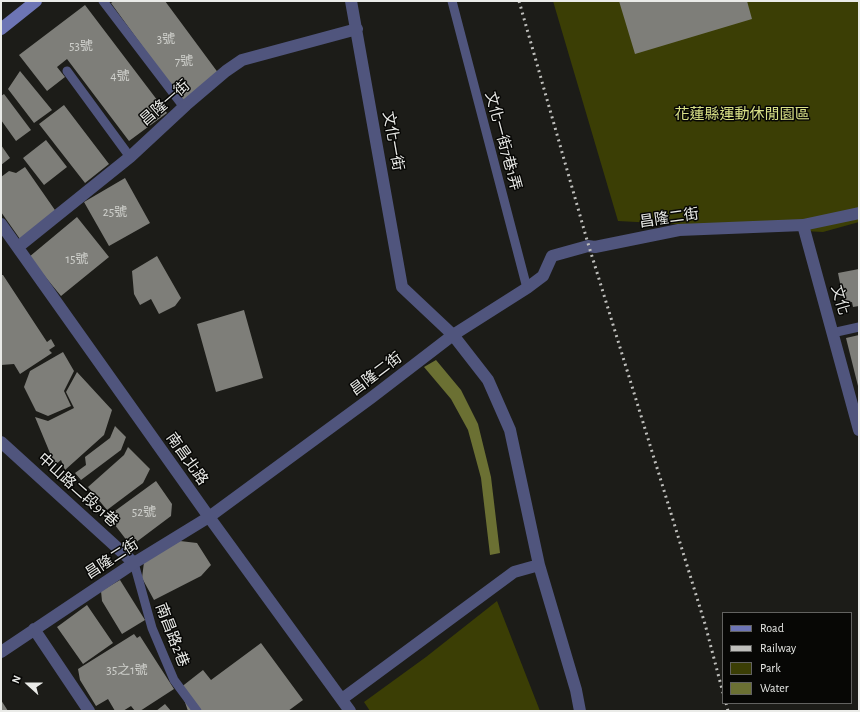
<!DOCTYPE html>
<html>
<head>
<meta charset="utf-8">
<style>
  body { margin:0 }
  #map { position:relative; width:860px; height:712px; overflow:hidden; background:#1c1c18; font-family:"Alegreya Sans",sans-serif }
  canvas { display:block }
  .frame { position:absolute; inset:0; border:2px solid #eaebe8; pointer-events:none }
  .legend { position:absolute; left:722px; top:612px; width:130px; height:92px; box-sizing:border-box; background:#070705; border:1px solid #626260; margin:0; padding:5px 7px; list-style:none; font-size:12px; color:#eaebe8 }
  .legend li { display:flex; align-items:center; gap:8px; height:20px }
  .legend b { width:20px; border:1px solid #626260 }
  .north { position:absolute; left:8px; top:664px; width:40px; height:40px; -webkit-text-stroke:3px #070705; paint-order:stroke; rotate:291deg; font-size:11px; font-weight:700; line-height:16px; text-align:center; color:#eaebe8 }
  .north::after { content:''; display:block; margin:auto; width:14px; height:18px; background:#eaebe8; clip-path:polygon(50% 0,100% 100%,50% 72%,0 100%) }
</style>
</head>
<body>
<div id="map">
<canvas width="860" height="712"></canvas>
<div class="frame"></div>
<ul class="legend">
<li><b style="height:5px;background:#6d75b5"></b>Road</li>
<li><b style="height:5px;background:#bfbfbc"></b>Railway</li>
<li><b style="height:11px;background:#3b3e05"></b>Park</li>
<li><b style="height:11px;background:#6b7033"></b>Water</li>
</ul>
<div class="north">N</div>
</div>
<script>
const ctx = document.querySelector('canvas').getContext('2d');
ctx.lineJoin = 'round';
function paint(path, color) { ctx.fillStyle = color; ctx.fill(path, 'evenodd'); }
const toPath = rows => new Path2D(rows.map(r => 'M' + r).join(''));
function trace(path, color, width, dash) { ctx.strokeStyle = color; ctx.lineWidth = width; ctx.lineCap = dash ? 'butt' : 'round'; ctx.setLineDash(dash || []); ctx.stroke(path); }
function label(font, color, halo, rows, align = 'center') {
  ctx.font = font + ' "Alegreya Sans","Noto Sans TC",sans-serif'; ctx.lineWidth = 3; ctx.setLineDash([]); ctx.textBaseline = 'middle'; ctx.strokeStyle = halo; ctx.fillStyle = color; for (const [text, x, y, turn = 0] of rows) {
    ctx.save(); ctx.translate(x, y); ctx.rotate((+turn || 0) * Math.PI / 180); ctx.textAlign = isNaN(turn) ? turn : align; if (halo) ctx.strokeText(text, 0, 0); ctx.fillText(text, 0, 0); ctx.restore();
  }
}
paint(toPath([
  [553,1,859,1,859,222,823,232,618,221],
  [497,601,540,711,370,711,364,702,426,657]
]), '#3b3e05');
paint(toPath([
  [436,360,461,390,478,424,491,477,500,553,490,555,481,478,468,430,451,399,424,367]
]), '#6b7033');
paint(toPath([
  [114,1,165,1,219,74,182,101,111,3],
  [619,1,747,1,752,19,635,54],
  [85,5,167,113,129,141,67,59,57,67,65,77,47,91,19,55],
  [20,71,52,110,34,123,8,89],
  [4,94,31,130,16,141,1,120,1,96],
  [64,105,109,164,85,183,39,124],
  [46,140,67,167,44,185,23,158],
  [1,145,10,158,1,165],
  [25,167,57,213,20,239,1,212,1,177,9,171,16,173],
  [125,178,150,223,109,246,84,202],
  [77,217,109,257,61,296,29,257],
  [157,256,181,298,175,306,159,314,151,299,140,305,134,294,132,271],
  [859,269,859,306,853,307,852,302,844,303,838,273],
  [1,275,3,275,47,342,51,339,55,346,49,350,52,353,20,374,14,364,1,365],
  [244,310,263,378,216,392,197,324],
  [859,335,859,386,858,386,846,338],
  [63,352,74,371,64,391,71,406,48,416,36,411,24,387,30,371],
  [77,372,112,410,104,435,65,470,61,460,55,465,35,417,48,421,74,408,66,392],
  [115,426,126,437,121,450,81,480,75,473,86,465,85,457,110,438],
  [128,447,150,469,143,483,107,510,88,487,124,455],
  [156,481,172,504,171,516,131,546,108,516],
  [180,541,197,543,211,565,201,576,154,600,142,578,144,562],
  [120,580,145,620,122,634,102,601,101,591],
  [87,605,113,643,83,664,57,627],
  [134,634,137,638,140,636,174,689,140,711,135,711,131,706,123,711,115,711,108,699,96,706,80,680,78,669],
  [261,643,303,700,288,711,188,711,180,688,203,670,211,680],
  [1,700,8,711,1,711],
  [165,704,171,711,156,711]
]), '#7e7e79');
trace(toPath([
  [103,1,183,106,186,105],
  [452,1,527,288],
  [67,71,130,157],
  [832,333,859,327],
  [134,563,152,628,174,680,197,711]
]), '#50557d', 9);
trace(toPath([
  [351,1,402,287,453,335,488,380,510,430,539,565],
  [1,224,209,517,350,711],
  [803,225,859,430],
  [18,247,130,157,186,105,226,71,242,60,357,29],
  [1,442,134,563],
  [34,629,89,711],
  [1,652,134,563,209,517,371,398,453,335,527,288,543,276,552,256,588,246,595,247,679,230,803,225,859,213],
  [342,699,514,572,539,565,576,690,580,711]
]), '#50557d', 12);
trace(toPath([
  [1,29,36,1]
]), '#6d75b5', 12);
trace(toPath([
  [519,1,587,240,705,624,723,693],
  [726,703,728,711]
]), '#bfbfbc', 3, [2, 4]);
label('13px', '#cfd0cc', null, [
  ["3號",166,39],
  ["53號",81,46],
  ["7號",184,61],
  ["4號",120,76],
  ["25號",115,212],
  ["15號",77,259],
  ["52號",144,512],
  ["35之1號",127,670]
]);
label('15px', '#eaebe8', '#070705', [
  ["昌隆一街",165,103,-41],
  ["文化一街",393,141,80],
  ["文化一街7巷1弄",503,141,75],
  ["昌隆二街",669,218,-8],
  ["文化",840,300,74],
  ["昌隆二街",376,374,-37],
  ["南昌北路",187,459,55],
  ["中山路二段91巷",78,490,42],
  ["昌隆二街",112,559,-33],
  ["南昌路2巷",172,635,69]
]);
label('15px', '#d9e187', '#070705', [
  ["花蓮縣運動休閒園區",742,114]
]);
</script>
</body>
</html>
